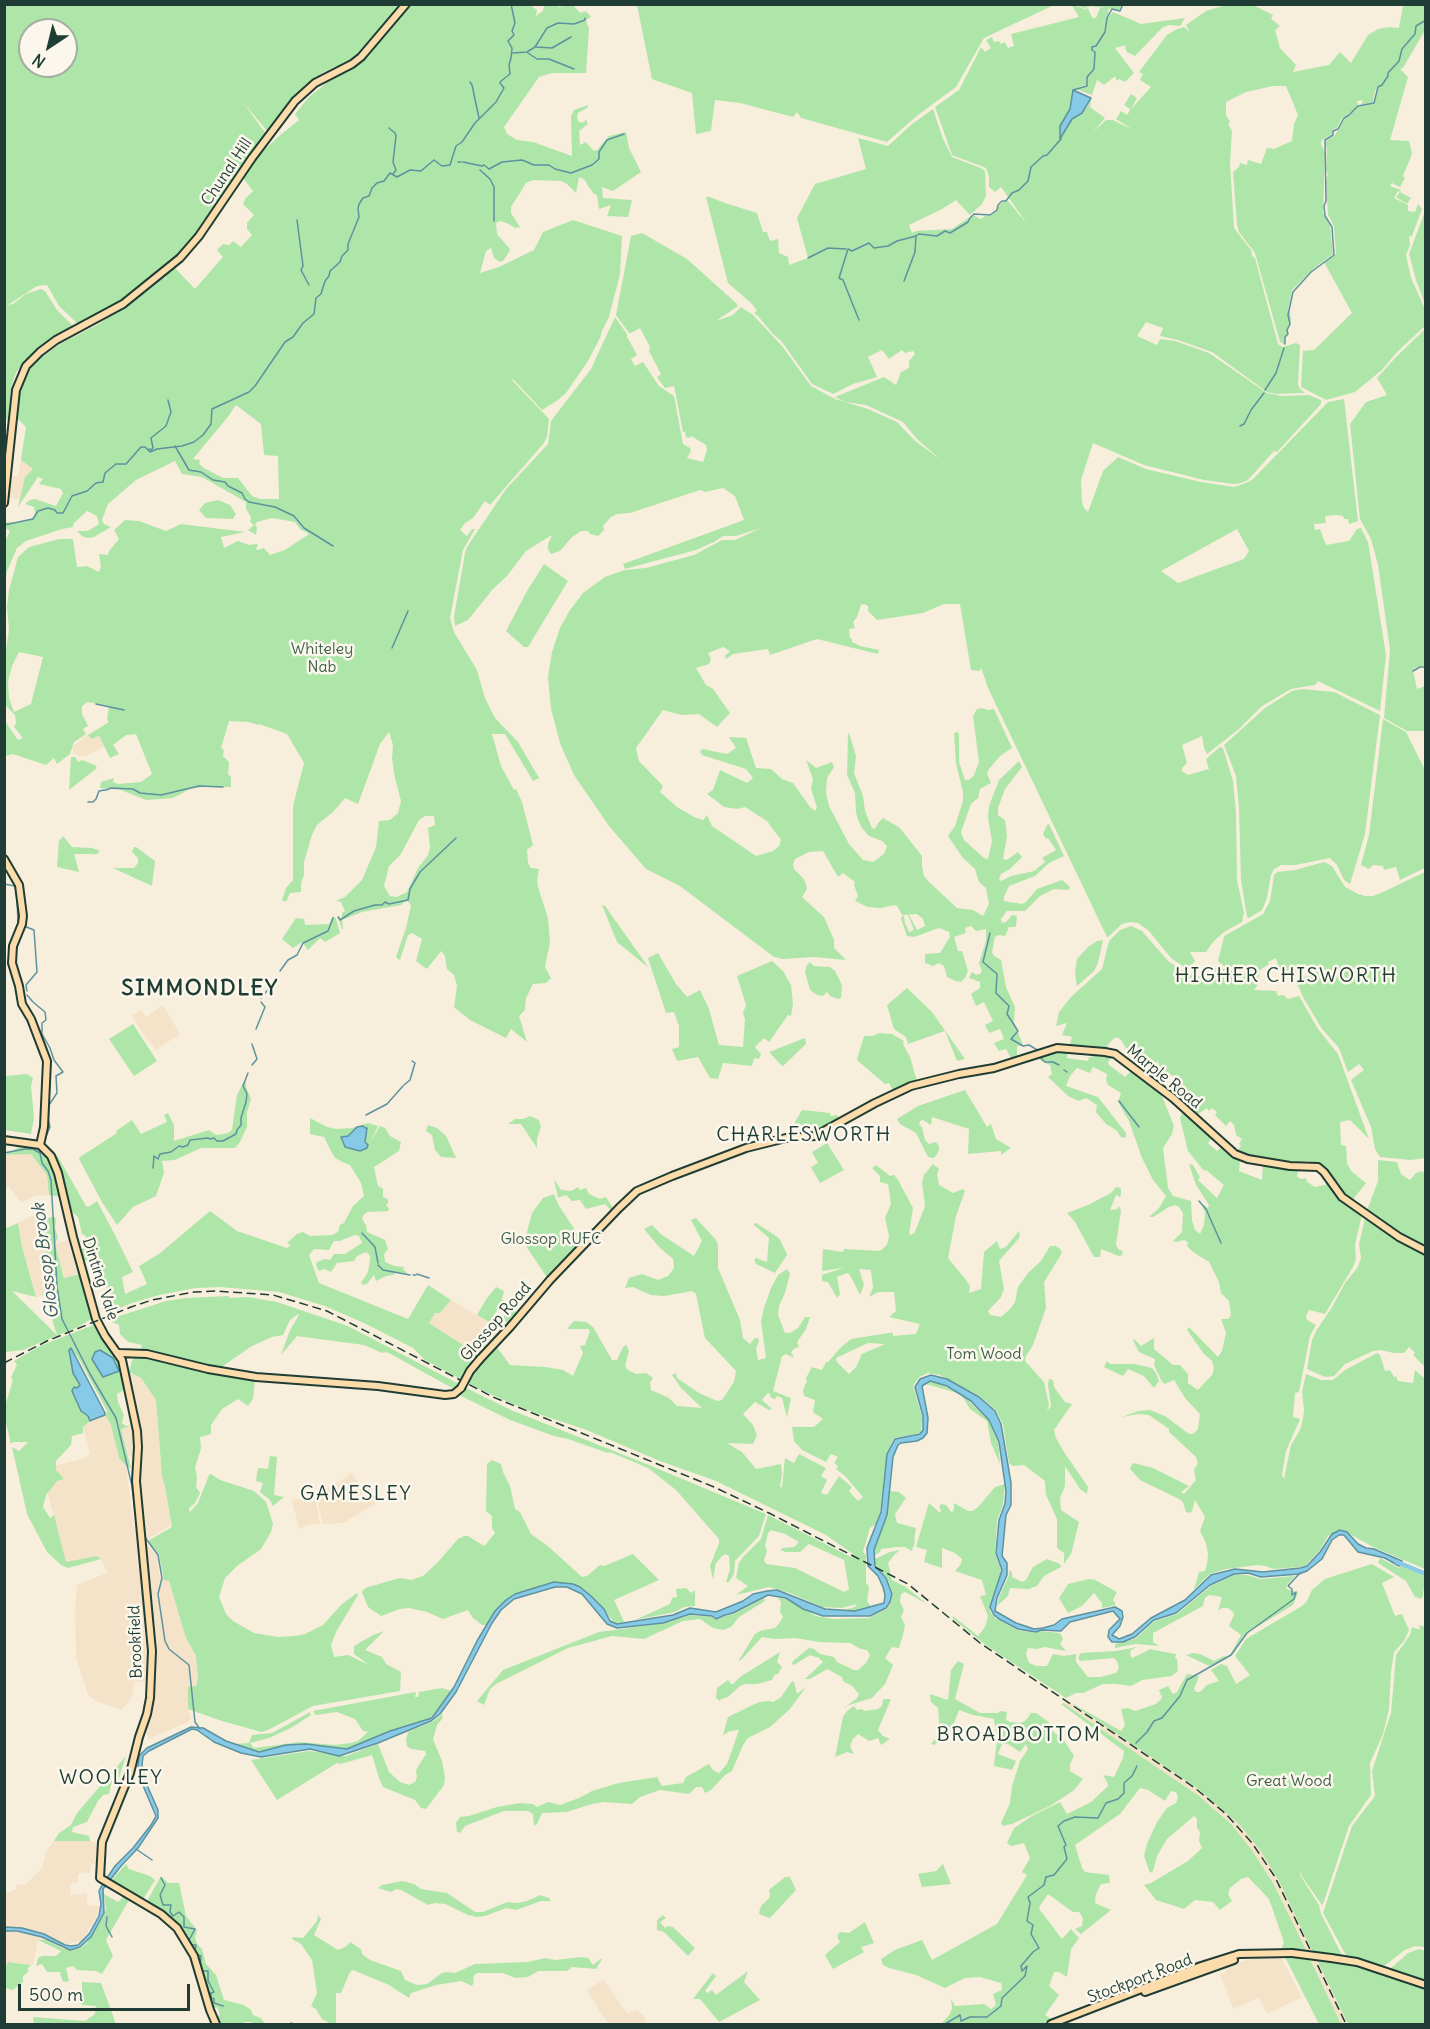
<!DOCTYPE html>
<html>
<head>
<meta charset="utf-8">
<style>
  body { margin:0 }
  #map { position:relative; width:1430px; height:2029px; overflow:hidden; background:#f8eedc; font-family:Delius,sans-serif }
  canvas { display:block }
  .frame { position:absolute; inset:0; border:6px solid #1f3d34; pointer-events:none }
  .north { position:absolute; left:18px; top:18px; width:60px; height:60px; box-sizing:border-box; background:#fbf7ec; border:2px solid #a3ada2; border-radius:50%; rotate:215deg; font-size:16px; font-weight:700; line-height:24px; text-align:center; color:#1f3d34 }
  .north::after { content:''; display:block; margin:auto; width:21px; height:27px; background:#1f3d34; clip-path:polygon(50% 0,100% 100%,50% 72%,0 100%) }
  .scale { position:absolute; left:18px; top:1984px; width:172px; height:27px; box-sizing:border-box; border:3px solid #1f3d34; border-top:0; padding-left:8px; font-size:18px; line-height:21px; white-space:nowrap; color:#1f3d34; -webkit-text-stroke:4px #fbf7ec; paint-order:stroke }
</style>
</head>
<body>
<div id="map">
<canvas width="1430" height="2029"></canvas>
<div class="frame"></div>
<div class="north">N</div>
<div class="scale">500 m</div>
</div>
<script>
const ctx = document.querySelector('canvas').getContext('2d');
ctx.lineJoin = 'round';
function paint(path, color) { ctx.fillStyle = color; ctx.fill(path, 'evenodd'); }
const toPath = rows => new Path2D(rows.map(r => 'M' + r).join(''));
function trace(path, color, width, dash) { ctx.strokeStyle = color; ctx.lineWidth = width; ctx.lineCap = dash ? 'butt' : 'round'; ctx.setLineDash(dash || []); ctx.stroke(path); }
function label(font, color, halo, rows, align = 'center') {
  ctx.font = font + ' Delius,sans-serif'; ctx.lineWidth = 5; ctx.setLineDash([]); ctx.textBaseline = 'middle'; ctx.strokeStyle = halo; ctx.fillStyle = color; for (const [text, x, y, turn = 0] of rows) {
    ctx.save(); ctx.translate(x, y); ctx.rotate((+turn || 0) * Math.PI / 180); ctx.textAlign = isNaN(turn) ? turn : align; if (halo) ctx.strokeText(text, 0, 0); ctx.fillText(text, 0, 0); ctx.restore();
  }
}
paint(toPath([
  [21,460,33,469,25,478,20,500,8,497,11,476,18,476],
  [88,735,91,739,99,736,104,746,84,757,74,754,73,748,74,745],
  [163,1005,180,1034,156,1050,143,1034,132,1015,141,1010,146,1017],
  [24,1154,31,1154,47,1175,49,1195,35,1196,21,1203,9,1186,5,1188,5,1155],
  [41,1212,49,1218,46,1219,44,1245,49,1263,48,1275,52,1293,36,1297,22,1247,18,1223],
  [71,1239,80,1274,65,1278,55,1244],
  [451,1300,504,1331,480,1356,429,1323,435,1312,440,1313],
  [129,1372,141,1378,156,1400,162,1476,165,1487,171,1525,148,1539,143,1533,136,1466,134,1458,129,1456,121,1429,138,1423],
  [106,1416,111,1425,119,1458,126,1466,134,1527,139,1534,137,1542,142,1579,148,1578,145,1549,147,1544,157,1556,160,1578,169,1581,186,1638,196,1656,198,1670,196,1686,188,1709,191,1719,188,1722,149,1739,145,1729,148,1683,134,1681,133,1694,128,1703,121,1710,96,1701,88,1695,76,1658,75,1608,77,1585,107,1573,103,1562,97,1556,66,1563,45,1483,54,1466,86,1458,90,1453,83,1427,85,1424],
  [351,1473,376,1503,343,1523,323,1524,316,1494,344,1479],
  [315,1497,320,1524,308,1525,299,1529,292,1500],
  [1068,1701,1197,1788,1239,1824,1260,1850,1279,1881,1314,1955,1308,1954,1273,1883,1251,1849,1231,1824,1199,1796,1063,1703],
  [69,1840,90,1841,99,1844,97,1865,91,1864,90,1872,78,1874,78,1883,70,1884,71,1895,87,1893,87,1905,100,1906,96,1918,82,1941,68,1944,38,1940,33,1965,8,1962,5,1968,4,1895,16,1889,17,1884,25,1885,41,1869,47,1850,54,1841],
  [1261,1957,1282,1959,1302,1997,1267,2014,1259,1998,1233,2009,1220,1974,1227,1971,1224,1965],
  [1310,1959,1317,1960,1348,2024,1341,2024],
  [603,1979,627,2013,637,2010,645,2017,646,2022,633,2024,608,2024,587,1991]
]), '#f4e3c9');
paint(toPath([
  [572,4,580,13,586,11,591,17,586,20,589,29,586,73,552,73,539,77,504,127,507,134,517,140,533,142,572,156,571,116,574,110,588,105,587,108,578,113,577,117,578,121,582,123,586,120,588,124,579,131,580,145,586,142,594,151,597,150,609,136,626,132,629,148,641,172,613,191,602,187,603,198,632,200,628,217,607,216,611,205,599,209,597,195,594,194,588,186,585,180,579,177,576,193,567,184,561,181,533,180,526,183,511,207,511,213,520,227,515,228,509,224,500,221,496,223,497,234,510,249,509,252,503,261,500,262,494,258,491,248,489,249,486,251,480,273,499,267,534,250,543,232,573,220,622,236,620,274,609,317,601,333,601,336,588,361,566,393,558,400,542,410,513,379,512,380,549,419,547,437,544,443,490,505,485,501,473,518,465,523,460,530,467,536,472,529,475,529,463,550,450,618,454,632,477,670,485,698,495,718,518,742,539,778,533,781,505,734,492,734,501,766,514,790,516,789,522,802,533,845,527,850,528,863,531,868,539,869,537,880,538,887,548,918,550,942,545,967,551,978,546,983,533,984,526,998,525,1010,519,1016,527,1042,511,1029,506,1038,470,1020,454,1007,457,986,454,975,447,969,445,956,441,951,427,969,416,961,422,939,412,933,408,935,400,960,396,957,406,928,411,906,409,902,406,900,401,905,362,912,342,920,343,928,342,930,338,916,342,918,342,913,345,911,341,902,336,901,345,897,362,880,376,847,379,821,390,820,398,813,401,801,395,778,392,759,393,745,389,732,380,744,358,804,345,798,333,812,317,825,312,835,304,862,304,875,301,883,301,892,290,893,286,902,282,900,286,888,291,882,293,881,293,806,304,763,287,734,259,724,258,725,249,722,229,721,221,748,224,750,223,756,229,762,228,774,231,777,231,787,202,787,190,789,173,798,146,800,121,790,100,788,101,782,114,778,113,782,118,784,141,782,152,774,136,734,126,735,113,745,119,754,110,758,99,736,91,739,88,735,109,722,107,720,109,706,88,702,82,706,82,714,88,726,83,729,86,734,74,742,70,754,57,764,54,758,46,765,13,754,5,756,5,721,18,740,23,738,14,727,16,723,15,715,5,705,4,661,9,630,7,607,9,590,18,557,29,547,59,539,73,539,77,567,87,566,99,572,101,567,99,554,108,555,109,551,119,539,114,530,125,520,139,521,166,531,181,524,245,532,221,537,224,548,238,541,249,545,257,544,258,545,256,549,258,550,264,548,270,555,285,550,309,534,300,529,295,522,272,518,257,522,255,525,257,527,256,535,248,530,254,525,250,522,251,517,246,509,246,502,202,477,182,474,175,461,136,480,108,504,102,520,104,524,111,527,94,537,87,538,82,536,77,531,88,531,99,524,97,516,87,511,74,523,73,527,62,529,26,541,17,548,7,571,5,583,5,542,10,531,5,528,5,522,18,523,32,518,35,514,34,507,25,504,30,500,35,499,56,506,63,493,61,489,39,484,43,479,38,477,18,507,25,477,33,469,21,460,26,427,16,417,21,385,27,372,34,363,60,344,99,324,164,277,167,280,165,276,174,267,195,289,223,257,217,250,223,244,229,245,233,241,241,247,252,235,247,229,247,223,254,215,243,204,245,199,253,191,243,178,262,152,279,136,299,120,295,114,309,97,330,80,353,68,369,54,409,5,530,5,537,10,536,16,543,11,544,5,557,5,559,7],
  [236,405,261,424,264,455,278,456,279,499,260,499,252,496,238,478,223,478,204,468,199,464,200,460,193,459,227,418],
  [19,652,43,657,31,704,14,712,9,698,8,682,12,666],
  [425,816,434,816,435,825,428,828,430,848,428,855,418,868,407,892,397,897,390,896,384,886,389,866,401,854,419,820],
  [5,5,399,5,357,54,347,61,322,73,305,88,268,132,242,101,266,134,200,229,186,247,139,287,105,313,80,326,59,306,47,285,37,286,8,305,13,304,26,294,41,289,45,291,57,310,73,326,36,349,16,372,11,388,8,421,4,415,4,307,6,306,5,306],
  [30,30,66,30,66,66,30,66],
  [637,5,638,4,1054,5,984,38,956,87,918,115,887,142,801,118,797,112,793,117,740,103,715,100,711,131,696,134,692,93,652,79],
  [1072,5,1085,9,1088,8,1092,18,1096,18,1100,8,1105,8,1091,6,1085,8,1074,5,1122,5,1119,10,1108,9,1109,16,1113,12,1141,24,1185,18,1180,26,1169,25,1163,27,1135,56,1127,52,1125,48,1126,45,1115,48,1134,73,1125,82,1119,79,1116,81,1116,77,1114,77,1104,85,1097,80,1092,95,1076,89,1087,87,1088,85,1082,86,1073,90,1070,109,1064,118,1060,138,1072,119,1088,106,1091,98,1090,107,1105,118,1093,132,1106,120,1113,120,1133,130,1116,119,1121,111,1127,115,1129,112,1130,109,1124,105,1131,94,1137,98,1131,109,1151,87,1140,80,1143,74,1139,72,1167,35,1175,30,1184,27,1190,32,1186,25,1206,11,1226,5,1253,5,1273,15,1271,19,1280,26,1275,30,1280,48,1296,65,1293,72,1329,65,1340,52,1351,63,1368,35,1378,29,1389,27,1399,28,1403,5,1425,5,1425,30,1403,68,1400,69,1408,77,1390,140,1409,141,1412,154,1403,176,1405,178,1400,187,1392,183,1390,186,1401,190,1400,192,1411,198,1407,204,1396,197,1400,192,1398,191,1394,198,1408,205,1408,211,1415,212,1418,204,1422,209,1412,236,1409,236,1410,245,1406,255,1411,278,1425,309,1425,326,1396,353,1382,370,1355,392,1326,400,1301,387,1303,351,1314,350,1352,313,1324,262,1336,254,1334,226,1328,215,1326,181,1328,174,1326,170,1327,149,1325,142,1335,135,1345,118,1349,116,1358,107,1374,103,1377,95,1376,92,1379,87,1378,86,1375,91,1373,102,1361,105,1363,100,1357,101,1358,105,1354,110,1342,118,1337,128,1333,129,1332,134,1322,140,1321,144,1325,152,1323,213,1330,226,1333,254,1313,269,1292,290,1288,310,1290,312,1291,322,1287,331,1288,334,1284,339,1285,345,1280,342,1255,253,1239,232,1237,225,1233,172,1239,167,1240,163,1247,165,1248,160,1261,164,1267,148,1274,149,1292,141,1294,124,1298,115,1286,86,1273,86,1246,92,1226,102,1226,115,1230,122,1228,124,1232,131,1230,163,1234,228,1251,250,1252,256,1255,258,1278,344,1283,347,1296,343,1300,345,1298,384,1300,389,1305,393,1276,394,1267,392,1212,352,1178,340,1160,336,1163,328,1146,322,1137,336,1157,345,1160,339,1175,341,1209,353,1267,393,1281,396,1309,395,1321,400,1321,404,1277,452,1274,451,1248,480,1241,483,1234,484,1204,480,1144,465,1093,443,1081,480,1082,502,1084,508,1088,512,1103,471,1118,457,1146,469,1201,482,1234,487,1246,483,1253,479,1328,402,1344,399,1358,521,1349,524,1348,519,1344,519,1343,516,1336,515,1325,516,1326,523,1314,524,1315,530,1320,529,1326,545,1349,541,1357,529,1361,528,1368,542,1386,655,1380,711,1318,681,1315,685,1291,689,1262,706,1239,729,1207,754,1204,748,1202,736,1182,745,1187,763,1182,768,1182,771,1188,775,1209,769,1206,759,1220,747,1223,748,1233,781,1236,813,1237,880,1244,913,1242,922,1224,932,1213,942,1206,952,1190,952,1195,961,1187,969,1171,958,1149,931,1138,923,1130,922,1122,924,1108,937,1107,937,988,688,981,667,980,671,971,670,960,604,944,604,923,613,877,620,868,611,868,606,864,604,861,605,857,617,853,622,855,628,849,629,850,638,852,639,852,642,860,646,879,650,878,654,817,639,770,655,768,649,733,654,726,659,725,656,730,651,723,647,708,653,711,659,709,664,696,668,706,685,713,689,730,713,717,727,699,714,682,715,663,710,636,748,639,761,663,786,660,792,677,807,694,817,703,820,707,815,712,826,756,856,773,851,779,846,781,840,767,821,745,807,737,809,724,807,707,794,713,790,720,770,747,783,753,778,746,769,702,755,700,752,702,749,727,754,736,748,729,737,746,738,756,768,771,769,782,779,793,783,810,807,815,811,817,807,811,789,813,779,806,760,816,768,832,762,834,767,827,778,826,792,829,806,849,844,863,860,873,862,884,854,887,846,882,841,869,836,862,828,858,820,856,812,855,793,847,775,848,735,849,733,856,756,854,773,863,796,865,811,872,828,875,829,878,823,883,818,900,828,922,856,922,866,924,876,929,882,957,908,973,910,983,916,989,904,986,888,979,882,975,869,963,858,948,836,955,826,963,801,963,792,956,763,954,733,958,732,959,735,959,762,965,780,969,780,974,775,979,762,973,716,977,709,982,708,988,710,994,709,1012,748,1000,756,989,769,987,774,991,783,980,789,978,798,971,804,961,832,964,840,984,858,988,859,992,841,988,818,989,806,999,780,1019,761,1022,767,1005,789,998,808,998,815,1005,820,1007,836,1003,859,1007,860,1018,852,1022,857,1010,869,1001,874,999,880,1001,881,1011,876,1034,871,1045,862,1042,858,1056,850,1048,838,1046,839,1043,834,1047,825,1049,824,1064,856,1049,863,1035,876,1009,886,1004,897,1004,901,1022,904,1026,902,1037,889,1062,880,1070,887,1069,890,1054,889,1040,896,1025,911,1007,911,1001,919,1002,923,1006,922,1012,915,1017,916,1016,927,1009,927,1005,936,998,935,995,937,992,952,994,956,1001,960,1006,987,1015,1007,1014,1022,1023,1045,1017,1046,1017,1060,1013,1062,1006,1049,999,1051,994,1043,1004,1039,1000,1029,989,1033,985,1025,993,1021,984,1002,976,1006,971,994,980,988,980,982,969,978,972,972,976,975,980,974,982,971,979,963,986,941,986,929,976,931,971,926,965,928,966,933,954,937,958,951,962,951,968,971,965,978,961,982,956,981,947,977,944,966,939,963,933,966,925,963,925,954,940,953,950,937,949,932,939,928,914,937,907,936,901,919,902,916,904,916,905,923,909,932,914,930,908,915,909,915,917,930,925,926,923,919,917,914,902,915,898,907,895,905,881,908,868,907,855,901,858,896,854,885,855,882,843,873,838,877,823,851,809,852,795,859,793,864,794,869,803,878,806,884,807,889,802,897,824,917,834,940,834,948,846,960,814,957,783,959,774,957,680,886,646,869,609,826,574,775,560,743,551,709,548,677,552,652,560,628,570,610,583,593,605,577,625,570,646,568,694,555,722,540,735,540,761,528,736,536,723,536,714,542,696,550,625,569,623,564,744,520,735,496,723,488,705,492,700,490,630,513,617,514,611,517,603,526,604,530,598,536,590,534,588,531,581,531,572,537,560,551,551,554,548,549,548,544,552,535,526,551,507,576,493,589,468,620,455,626,454,617,465,553,467,547,506,489,548,444,551,421,591,369,615,317,627,334,627,337,635,351,637,355,631,359,635,366,643,362,659,386,674,396,683,444,690,448,691,451,687,458,703,462,707,450,706,445,691,436,690,438,686,437,685,432,683,432,674,386,665,388,657,377,661,374,649,351,650,347,640,328,631,333,629,333,616,315,631,236,642,233,687,259,736,303,738,306,716,321,733,315,741,307,753,315,782,346,811,386,835,399,868,409,897,422,915,441,940,459,918,440,903,422,866,405,845,402,835,397,884,377,896,385,901,372,909,368,909,361,915,354,913,351,905,353,902,350,889,359,882,350,868,357,877,377,853,384,833,394,812,384,782,342,772,333,758,316,754,313,757,311,752,304,728,283,706,197,710,197,725,203,757,213,763,232,767,232,770,241,778,239,779,253,788,257,789,265,808,258,797,218,815,184,866,169,858,138,888,146,912,124,933,109,943,139,952,157,981,168,985,171,986,196,982,204,970,215,956,200,942,209,909,225,912,233,916,231,952,229,973,215,981,219,985,216,990,216,997,210,998,207,1003,202,1008,201,1028,225,1001,187,995,192,989,187,989,177,986,168,952,155,935,107,959,90,981,47,985,52,991,48,986,40,992,37,994,42,999,41,1001,44,1005,42,1008,48,1014,46,1011,34,1079,17],
  [1237,529,1249,551,1244,559,1178,583,1161,571],
  [1424,214,1426,216,1425,304,1416,280,1409,254],
  [1425,329,1426,665,1415,668,1413,670,1417,689,1425,686,1425,731,1407,731,1384,718,1390,650,1378,565,1371,539,1360,519,1350,424,1366,402,1387,395,1377,378,1396,357],
  [218,500,230,505,236,514,233,519,206,518,199,510,205,503],
  [544,564,568,581,528,647,524,647,506,631,527,591],
  [1302,689,1334,692,1380,715,1365,834,1350,884,1344,880,1337,865,1330,858,1295,865,1281,865,1274,869,1271,875,1267,898,1262,910,1249,918,1247,917,1241,880,1239,808,1236,776,1224,745,1265,708,1292,691],
  [1383,719,1406,732,1425,770,1425,868,1400,880,1396,867,1384,870,1383,866,1373,865,1369,869,1361,865,1369,835],
  [71,757,75,757,78,762,82,760,95,765,97,768,69,790],
  [63,836,72,847,92,848,100,851,97,854,74,854,79,872,57,867,59,841],
  [134,847,136,847,155,861,152,886,113,868,134,868,138,863,138,858,132,852],
  [1324,862,1332,866,1345,887,1358,894,1365,896,1373,896,1381,893,1425,872,1425,1158,1411,1160,1380,1157,1375,1149,1371,1127,1351,1080,1364,1070,1359,1064,1348,1072,1339,1048,1322,1029,1303,997,1297,983,1301,979,1314,973,1305,964,1290,975,1280,972,1276,958,1268,962,1269,964,1259,971,1224,966,1218,961,1224,937,1226,935,1263,914,1270,901,1274,875,1277,872,1295,870],
  [602,905,605,906,649,968,617,942],
  [333,916,336,919,340,933,325,942,320,938,308,950,302,942,293,948,282,939,296,918,304,919,305,925,329,924],
  [1131,926,1142,931,1168,961,1187,974,1205,977,1216,967,1242,973,1259,974,1257,986,1254,990,1276,991,1278,996,1283,995,1288,999,1299,996,1318,1029,1338,1054,1369,1139,1350,1120,1340,1122,1341,1145,1346,1146,1347,1163,1351,1171,1366,1183,1351,1202,1343,1196,1320,1166,1309,1161,1278,1161,1247,1156,1236,1152,1241,1146,1239,1144,1242,1139,1236,1135,1234,1125,1230,1121,1226,1126,1215,1115,1217,1112,1212,1108,1209,1111,1207,1108,1195,1116,1178,1100,1179,1088,1173,1076,1169,1074,1161,1074,1158,1061,1151,1069,1126,1048,1121,1040,1117,1037,1112,1040,1105,1049,1088,1045,1069,1047,1072,1037,1062,1035,1067,1023,1056,1026,1059,1012,1071,997,1102,969,1109,941,1120,930],
  [1103,940,1098,963,1094,971,1077,986,1075,973,1077,959,1088,947,1097,941],
  [658,953,676,984,687,997,700,990,709,1009,719,1045,743,1047,745,1019,743,1013,746,1005,737,976,772,961,783,971,791,985,793,1004,791,1016,788,1015,769,1042,764,1038,755,1047,761,1054,759,1059,754,1058,752,1066,723,1063,718,1079,710,1078,698,1057,677,1061,672,1049,679,1047,679,1026,674,1012,666,1013,648,958],
  [810,962,814,966,830,967,835,971,842,985,841,998,838,999,830,996,827,992,823,996,817,995,810,990,805,972,807,965],
  [907,988,932,1012,965,1059,957,1061,945,1031,908,1044,906,1037,894,1029,887,1005],
  [133,1024,157,1061,134,1076,109,1039],
  [879,1033,892,1034,904,1041,903,1044,910,1057,917,1081,894,1092,889,1083,885,1084,858,1061,857,1059,864,1036,873,1036],
  [805,1038,806,1044,784,1065,782,1066,769,1052],
  [1059,1051,1068,1051,1067,1058,1088,1061,1089,1057,1092,1057,1093,1054,1109,1055,1112,1056,1108,1062,1109,1065,1125,1077,1131,1071,1163,1094,1162,1096,1174,1126,1172,1134,1163,1148,1168,1188,1173,1196,1191,1201,1192,1220,1195,1230,1200,1234,1204,1225,1205,1212,1201,1204,1208,1208,1209,1205,1196,1185,1189,1164,1193,1165,1200,1177,1198,1180,1217,1198,1224,1185,1206,1170,1204,1171,1188,1151,1180,1118,1183,1111,1212,1137,1208,1143,1217,1151,1223,1146,1240,1158,1239,1171,1262,1180,1263,1164,1298,1169,1297,1177,1301,1179,1306,1178,1307,1182,1315,1187,1328,1184,1336,1195,1362,1215,1355,1245,1356,1259,1353,1267,1325,1314,1309,1310,1306,1316,1307,1320,1316,1325,1310,1336,1299,1392,1295,1393,1293,1417,1300,1419,1286,1451,1282,1475,1284,1479,1291,1445,1300,1430,1303,1419,1304,1410,1302,1392,1306,1374,1321,1380,1333,1380,1345,1370,1377,1353,1380,1355,1385,1371,1390,1370,1394,1377,1396,1376,1398,1381,1413,1383,1415,1370,1424,1378,1425,1376,1425,1569,1373,1547,1341,1529,1328,1536,1319,1551,1306,1565,1299,1567,1273,1569,1266,1566,1258,1565,1226,1569,1210,1574,1194,1589,1199,1572,1205,1571,1207,1564,1208,1554,1206,1543,1200,1531,1205,1517,1195,1500,1192,1511,1190,1513,1186,1512,1183,1502,1179,1499,1140,1480,1130,1469,1133,1463,1153,1468,1189,1486,1181,1492,1184,1494,1196,1480,1194,1470,1198,1463,1196,1457,1169,1432,1169,1429,1149,1415,1138,1414,1122,1417,1138,1411,1150,1410,1165,1416,1189,1434,1193,1434,1198,1429,1200,1414,1185,1398,1174,1380,1165,1384,1162,1382,1154,1365,1155,1359,1139,1352,1133,1340,1134,1339,1141,1346,1154,1338,1154,1349,1173,1365,1180,1365,1188,1374,1188,1383,1198,1390,1212,1375,1214,1369,1212,1361,1204,1354,1187,1330,1189,1327,1218,1357,1222,1351,1226,1333,1221,1319,1228,1319,1231,1316,1229,1301,1221,1293,1219,1282,1209,1262,1193,1252,1187,1246,1188,1242,1184,1240,1177,1242,1173,1241,1182,1232,1183,1213,1179,1207,1175,1205,1169,1207,1153,1217,1149,1217,1159,1208,1166,1196,1153,1180,1142,1158,1129,1121,1118,1102,1121,1093,1108,1085,1106,1080,1107,1074,1093,1067,1090,1073,1077,1068,1070,1076,1066,1086,1098,1097,1126,1133,1126,1138,1121,1137,1116,1130,1106,1124,1096,1112,1097,1105,1086,1098,1078,1101,1068,1096,1048,1077,1052,1074,1050,1065,1041,1061,1038,1057],
  [27,1074,33,1078,31,1086,34,1118,31,1134,5,1130,5,1076],
  [245,1079,246,1087,251,1099,247,1112,247,1127,240,1142,235,1148,201,1148,175,1160,162,1161,164,1173,156,1196,133,1207,117,1225,102,1202,79,1159,80,1157,117,1133,116,1131,132,1120,141,1134,167,1122,164,1115,168,1113,174,1125,174,1141,209,1130,216,1135,228,1133,232,1130,237,1095],
  [965,1090,987,1127,991,1124,996,1139,1011,1148,1001,1155,1001,1151,968,1154,969,1129,932,1117,931,1125,923,1120,920,1121,919,1124,922,1127,925,1140,929,1144,936,1142,939,1146,939,1151,934,1158,928,1157,916,1133,900,1124,897,1119,918,1106],
  [802,1110,830,1113,831,1116,837,1115,840,1120,811,1136,809,1131,792,1127],
  [530,1116,539,1120,541,1127,537,1139,537,1148,521,1124,508,1124,515,1119,523,1119],
  [310,1118,327,1127,336,1129,352,1128,368,1123,378,1126,370,1143,380,1126,385,1128,390,1136,401,1142,399,1151,374,1167,378,1186,383,1189,383,1197,388,1199,388,1203,386,1205,389,1209,388,1211,368,1212,364,1214,362,1219,366,1225,367,1232,385,1240,388,1249,384,1254,385,1262,394,1266,404,1267,403,1269,407,1273,406,1274,396,1272,393,1275,386,1276,376,1281,374,1275,367,1284,363,1285,361,1283,368,1272,370,1260,370,1256,366,1252,357,1256,354,1261,337,1263,331,1272,324,1269,319,1271,316,1265,317,1262,325,1259,330,1260,334,1254,345,1254,362,1243,359,1236,355,1235,340,1241,334,1241,329,1250,314,1249,309,1255,319,1283,408,1319,428,1285,451,1300,440,1313,435,1313,429,1323,480,1356,477,1366,496,1346,510,1365,545,1367,563,1370,573,1376,583,1353,580,1346,585,1345,590,1331,588,1329,567,1329,574,1321,586,1322,593,1327,612,1360,617,1360,622,1349,625,1345,627,1346,629,1351,625,1366,628,1370,636,1374,646,1373,653,1378,650,1383,651,1390,669,1398,677,1406,702,1408,681,1388,672,1375,676,1373,677,1378,699,1393,717,1401,722,1400,734,1382,736,1371,705,1338,696,1294,692,1291,664,1296,651,1295,633,1287,625,1288,629,1278,642,1274,658,1280,668,1276,674,1268,673,1259,660,1248,644,1229,652,1225,662,1235,694,1256,702,1241,691,1220,696,1218,716,1240,718,1245,718,1268,740,1320,743,1338,750,1344,755,1338,758,1338,759,1341,756,1349,758,1360,766,1358,761,1321,764,1308,771,1288,778,1275,787,1269,790,1274,785,1293,779,1306,778,1315,785,1333,790,1333,798,1328,805,1317,810,1317,806,1329,797,1342,799,1347,795,1348,791,1352,794,1358,786,1354,782,1356,773,1391,791,1398,787,1417,782,1398,777,1396,775,1399,771,1398,770,1394,768,1393,762,1400,772,1409,769,1410,755,1402,743,1414,753,1425,757,1435,753,1444,727,1443,742,1452,756,1469,781,1464,782,1474,780,1486,782,1488,785,1458,794,1463,799,1454,826,1468,821,1476,827,1480,821,1493,827,1495,839,1476,852,1487,849,1491,858,1501,863,1497,845,1476,836,1469,838,1466,834,1463,838,1457,831,1454,826,1462,802,1450,794,1441,792,1427,814,1427,823,1419,813,1412,815,1400,804,1396,803,1390,807,1381,806,1378,812,1367,822,1370,826,1362,828,1362,840,1348,851,1339,889,1333,893,1333,893,1336,916,1334,920,1324,889,1317,896,1311,894,1292,878,1292,869,1297,873,1288,871,1270,859,1269,864,1285,860,1295,850,1275,847,1273,837,1277,840,1294,837,1298,828,1282,822,1281,822,1275,843,1268,822,1271,823,1249,843,1252,844,1249,880,1251,887,1245,889,1236,885,1218,891,1204,888,1184,880,1182,880,1176,872,1168,876,1165,890,1176,894,1175,898,1180,913,1208,909,1234,911,1235,915,1232,925,1206,922,1183,924,1175,933,1164,939,1169,937,1174,939,1185,953,1193,963,1189,965,1191,956,1216,948,1258,966,1280,970,1286,969,1293,981,1289,984,1252,997,1241,1000,1249,1006,1247,1019,1231,1020,1237,999,1261,1004,1289,1001,1297,988,1311,990,1315,1001,1317,1010,1309,1015,1302,1018,1287,1028,1273,1041,1261,1050,1246,1056,1246,1060,1249,1062,1253,1044,1282,1046,1308,1033,1345,1026,1356,1025,1361,1044,1382,1049,1405,1047,1411,1051,1406,1048,1385,1049,1379,1053,1380,1054,1387,1065,1402,1072,1404,1054,1430,1056,1438,1064,1452,1088,1487,1087,1494,1080,1489,1065,1466,1065,1486,1060,1498,1061,1510,1079,1522,1071,1554,1064,1564,1064,1553,1057,1548,1057,1519,1046,1495,1045,1481,1024,1465,1013,1466,1009,1463,1003,1424,996,1410,978,1395,940,1375,928,1373,919,1377,913,1386,922,1417,921,1430,920,1433,894,1438,887,1453,880,1512,876,1524,870,1528,863,1552,866,1555,866,1583,869,1587,867,1601,871,1607,866,1607,855,1611,844,1610,855,1607,857,1604,842,1608,822,1607,790,1593,769,1587,736,1595,748,1586,736,1578,739,1563,743,1557,761,1539,768,1515,853,1558,853,1554,826,1535,716,1481,660,1461,584,1429,532,1412,481,1390,425,1360,413,1348,366,1324,325,1306,279,1292,220,1287,196,1288,159,1295,129,1304,106,1314,104,1312,111,1297,98,1270,87,1260,81,1264,77,1250,84,1248,86,1236,82,1234,78,1217,68,1208,65,1180,55,1160,57,1155,86,1206,88,1207,97,1201,115,1235,133,1272,122,1277,125,1294,147,1284,139,1266,159,1254,210,1211,237,1231,287,1248,291,1245,287,1243,297,1234,303,1232,310,1236,332,1235,338,1232,340,1225,344,1223,353,1206,364,1196,361,1183,350,1165,342,1162,334,1157,324,1137,310,1134],
  [364,1128,366,1143,360,1151,344,1146,341,1139,342,1136,348,1136,352,1131],
  [868,1343,885,1344,862,1354,856,1367,849,1374,837,1362,836,1358],
  [771,1530,785,1534,799,1542,794,1547,782,1548,781,1550,785,1552,800,1552,809,1544,844,1560,849,1589,844,1592,795,1568,766,1564,764,1560,767,1551,765,1546,768,1533],
  [428,1125,437,1128,446,1136,456,1158,441,1157,435,1150,432,1135,426,1131],
  [827,1143,844,1170,820,1183,811,1167,818,1163,812,1152],
  [21,1146,40,1149,44,1153,55,1173,61,1197,49,1195,47,1175,31,1154,5,1155],
  [1378,1160,1397,1162,1401,1174,1410,1180,1416,1173,1422,1171,1425,1174,1425,1250,1366,1213,1378,1181],
  [554,1179,561,1190,571,1191,578,1187,580,1190,586,1188,589,1194,600,1199,606,1197,614,1210,612,1212,605,1204,586,1209,580,1200,572,1201,566,1195,558,1198],
  [1118,1187,1121,1189,1121,1194,1120,1197,1116,1195,1110,1210,1117,1209,1119,1206,1121,1210,1116,1245,1119,1250,1123,1251,1122,1255,1119,1256,1101,1249,1100,1257,1094,1257,1075,1222,1067,1213,1088,1205,1111,1193,1115,1188],
  [554,1194,559,1206,583,1242,548,1279,524,1243,532,1213,543,1198],
  [51,1217,55,1217,56,1220,55,1228,58,1237,55,1244,64,1278,80,1274,93,1318,78,1327,23,1350,5,1352,4,1223,7,1228,18,1223,22,1247,36,1297,12,1291,57,1335,53,1323,51,1301,48,1296,41,1295,51,1292,48,1275,49,1263,46,1254,44,1237,46,1219],
  [1365,1218,1401,1242,1425,1254,1425,1367,1413,1355,1415,1353,1409,1347,1404,1353,1394,1353,1380,1350,1373,1351,1345,1364,1334,1376,1325,1377,1307,1369,1312,1340,1316,1331,1331,1309,1345,1283,1358,1267,1361,1258,1359,1244],
  [756,1223,779,1238,786,1252,787,1255,775,1273,756,1264,754,1260,756,1258,767,1262,769,1238,753,1224],
  [496,1287,504,1291,502,1299,519,1314,510,1324,501,1319,506,1312,499,1308,493,1316,500,1321,496,1326,477,1315,487,1298],
  [228,1296,230,1298,248,1297,277,1302,348,1326,459,1384,454,1389,387,1352,382,1353,364,1345,297,1336,281,1355,290,1330,299,1315,298,1314,290,1320,283,1335,272,1337,252,1346,223,1366,221,1370,255,1377,253,1399,248,1406,238,1399,222,1409,211,1425,211,1434,200,1437,201,1449,195,1467,197,1477,196,1487,200,1493,195,1503,189,1508,190,1512,198,1503,209,1475,211,1474,220,1480,254,1491,266,1502,273,1524,271,1532,261,1549,237,1566,225,1578,219,1597,226,1614,233,1621,254,1633,278,1637,295,1636,305,1634,323,1625,342,1604,357,1593,358,1595,336,1632,331,1645,334,1657,348,1655,369,1665,354,1654,354,1646,373,1635,384,1631,365,1650,382,1657,386,1664,401,1672,400,1691,313,1706,268,1730,261,1732,219,1720,188,1709,188,1687,196,1686,198,1677,196,1656,186,1638,169,1581,164,1580,159,1555,148,1541,172,1527,165,1487,162,1476,156,1400,141,1378,129,1372,133,1357,140,1357,142,1345,128,1342,120,1334,119,1325,107,1320,166,1301,186,1298],
  [96,1324,102,1337,116,1356,122,1372,124,1390,117,1394,118,1402,124,1415,122,1423,126,1426,133,1425,121,1429,131,1468,126,1466,119,1458,111,1425,106,1416,107,1411,81,1362,71,1348,69,1350,73,1373,81,1385,77,1388,74,1396,80,1411,89,1416,90,1421,83,1427,83,1433,72,1436,71,1445,56,1461,56,1470,64,1479,57,1481,46,1495,43,1507,50,1518,54,1515,66,1562,97,1556,101,1559,68,1568,61,1565,47,1552,27,1514,12,1447,19,1451,28,1442,13,1442,11,1444,5,1418,5,1406,13,1380,11,1377,17,1365,14,1361,40,1346],
  [1107,1361,1110,1364,1135,1364,1152,1368,1156,1373,1159,1381,1154,1388,1144,1376,1128,1369,1123,1376,1104,1367],
  [930,1382,937,1383,961,1394,988,1419,998,1442,1000,1464,991,1443,987,1421,970,1409,961,1394,926,1384],
  [464,1387,511,1410,649,1465,766,1514,759,1536,735,1561,734,1574,729,1582,726,1582,730,1569,729,1556,726,1554,722,1556,716,1563,713,1580,710,1566,719,1543,719,1539,676,1490,648,1468,610,1452,608,1453,568,1439,554,1436,510,1420,459,1395],
  [270,1456,277,1457,274,1495,284,1497,273,1506,270,1500,260,1492,263,1483,256,1481,258,1468,268,1469],
  [492,1460,501,1464,503,1472,510,1486,515,1509,520,1512,531,1534,549,1547,582,1577,587,1576,600,1565,604,1566,633,1554,659,1580,614,1600,624,1622,616,1623,613,1621,598,1602,580,1587,555,1582,528,1590,506,1600,495,1611,487,1625,482,1625,473,1618,468,1610,443,1619,427,1612,409,1608,400,1609,381,1616,368,1607,362,1592,365,1588,400,1578,411,1580,423,1576,438,1562,458,1539,464,1536,468,1536,484,1546,486,1544,495,1533,492,1528,492,1516,486,1511,487,1464],
  [1005,1484,1003,1505,997,1520,995,1553,1001,1570,990,1611,995,1618,1017,1630,1036,1633,1040,1631,1060,1633,1063,1639,1060,1644,1066,1651,1045,1647,1036,1649,1028,1648,1026,1654,1029,1663,1037,1666,1047,1666,1053,1654,1064,1656,1076,1654,1076,1662,1088,1677,1100,1677,1116,1673,1119,1668,1117,1661,1114,1658,1080,1661,1078,1658,1081,1653,1116,1651,1137,1647,1131,1650,1130,1654,1132,1658,1147,1651,1149,1649,1176,1654,1175,1658,1177,1659,1178,1671,1172,1676,1142,1680,1131,1686,1116,1684,1103,1684,1083,1693,1076,1693,1066,1698,987,1646,953,1619,953,1616,978,1636,985,1627,988,1616,980,1596,986,1595,982,1580,955,1571,961,1564,962,1559,955,1553,942,1548,942,1568,924,1562,927,1550,916,1547,929,1503,940,1513,941,1510,939,1507,941,1504,946,1505,952,1513,954,1509,954,1503,968,1511,973,1511,979,1506,995,1487],
  [890,1491,899,1492,906,1498,895,1514,897,1523,916,1528,914,1540,915,1541,912,1551,905,1547,897,1547,881,1549,880,1552,875,1555,874,1550,887,1515],
  [900,1550,894,1555,888,1563,892,1580,906,1587,927,1604,905,1592,901,1594,900,1602,904,1610,901,1617,905,1625,903,1635,899,1648,892,1647,885,1658,893,1665,885,1684,872,1698,849,1705,843,1709,857,1698,859,1694,851,1685,844,1682,842,1677,827,1669,810,1679,805,1679,823,1662,819,1658,810,1655,794,1665,792,1664,793,1661,809,1648,814,1649,820,1654,834,1657,837,1662,854,1670,858,1670,866,1663,870,1655,867,1650,861,1649,850,1643,819,1642,795,1638,775,1639,762,1637,745,1656,740,1661,739,1660,755,1634,760,1631,775,1628,780,1622,783,1617,780,1612,781,1602,778,1598,786,1599,816,1616,833,1619,869,1618,887,1609,891,1603,893,1594,887,1578,875,1564,875,1559,890,1552],
  [1380,1558,1399,1568,1401,1565,1425,1576,1423,1596,1421,1599,1415,1597,1406,1581,1378,1563],
  [1047,1559,1060,1564,1061,1567,1044,1576,1037,1586,1029,1589,1010,1588,1008,1596,997,1606,999,1597,1009,1575,1009,1570,1012,1572,1012,1577,1022,1582,1026,1580,1033,1567],
  [1372,1564,1394,1577,1382,1583,1395,1616,1402,1614,1409,1630,1404,1641,1394,1652,1391,1672,1389,1709,1383,1734,1370,1763,1371,1795,1349,1826,1323,1904,1322,1905,1301,1875,1302,1869,1300,1875,1319,1905,1321,1914,1343,1957,1314,1955,1279,1881,1260,1850,1239,1824,1197,1788,1068,1701,1121,1731,1125,1725,1121,1709,1128,1708,1135,1711,1156,1704,1162,1698,1159,1690,1168,1686,1173,1694,1177,1692,1187,1674,1199,1676,1194,1689,1196,1692,1200,1692,1207,1685,1219,1681,1211,1670,1221,1664,1227,1666,1236,1684,1250,1675,1235,1656,1246,1639,1302,1606,1307,1601,1312,1590,1325,1579],
  [1234,1575,1247,1575,1261,1579,1295,1576,1286,1586,1287,1589,1298,1593,1293,1605,1244,1635,1234,1653,1228,1658,1209,1666,1186,1655,1193,1653,1200,1654,1214,1661,1224,1656,1229,1657,1241,1635,1229,1626,1234,1615,1233,1612,1228,1608,1222,1608,1218,1611,1222,1597,1209,1595,1205,1598,1203,1606,1153,1633,1153,1642,1159,1646,1135,1644,1115,1648,1115,1644,1135,1639,1155,1621,1177,1614,1211,1586],
  [1089,1579,1095,1580,1117,1592,1113,1600,1116,1605,1102,1608,1102,1603,1094,1593,1082,1606,1068,1613,1059,1598,1065,1589,1068,1584],
  [686,1588,691,1593,695,1590,695,1606,684,1607,675,1612,635,1620,670,1604,672,1598,677,1597,676,1589],
  [764,1598,765,1601,739,1617,731,1627,723,1630,713,1628,700,1619,683,1621,644,1639,612,1636,568,1648,496,1684,490,1689,484,1705,477,1701,503,1670,599,1632,665,1623,690,1615,712,1617,716,1620,725,1616,734,1614],
  [1419,1625,1426,1627,1425,1947,1415,1946,1405,1950,1384,1966,1347,1957,1323,1913,1352,1826,1375,1796,1372,1771,1391,1713,1396,1655,1410,1635,1412,1627,1420,1630],
  [780,1652,777,1662,782,1667,778,1674,774,1675,772,1680,757,1684,746,1684,740,1686,728,1697,721,1699,720,1701,716,1698,717,1688,728,1680,731,1684,733,1684,740,1677],
  [958,1661,964,1664,955,1699,980,1713,998,1713,1001,1711,1007,1712,1006,1720,1010,1722,1021,1723,1026,1720,1031,1713,1036,1713,1054,1726,1051,1730,1063,1739,1074,1756,1070,1764,1070,1771,1083,1779,1073,1791,1050,1806,1012,1824,1003,1826,1001,1823,1010,1803,1012,1786,1020,1761,1028,1749,1026,1744,1020,1752,1008,1744,1002,1744,998,1754,1016,1761,1012,1770,994,1766,997,1739,994,1719,973,1715,959,1710,952,1728,946,1735,934,1745,931,1744,940,1732,938,1708,931,1702,930,1694,948,1700,951,1670],
  [792,1681,794,1682,797,1694,806,1687,790,1709,770,1727,748,1738,743,1745,732,1771,725,1775,711,1790,705,1793,702,1787,696,1787,689,1794,660,1790,640,1797,632,1804,604,1802,592,1804,567,1812,542,1813,537,1824,534,1826,533,1814,528,1811,504,1811,465,1826,460,1833,457,1832,456,1823,460,1817,469,1816,497,1807,520,1803,533,1804,537,1807,548,1802,560,1805,579,1798,592,1791,619,1783,657,1777,662,1786,683,1783,686,1777,709,1764,713,1770,719,1773,727,1764,739,1730,730,1731,723,1735,728,1717,759,1702,770,1701,773,1702,781,1697],
  [442,1688,451,1691,432,1718,390,1731,359,1746,347,1749,306,1744,286,1745,259,1752,226,1741,234,1744,249,1743,252,1735,272,1733,310,1712,311,1715,291,1728,269,1738,250,1743,254,1748,299,1742,335,1745,351,1743,358,1741,368,1732,363,1731,355,1719,337,1712,316,1715,313,1711,416,1692,415,1697,418,1697,419,1692],
  [883,1699,891,1699,878,1730,883,1736,890,1739,881,1745,878,1738,869,1741,858,1734,853,1739,850,1746,854,1754,847,1752,835,1757,843,1717,847,1711,854,1706,857,1710,861,1709,865,1711,878,1709,882,1706],
  [1063,1703,1199,1796,1231,1824,1251,1849,1273,1883,1308,1954,1281,1951,1284,1942,1269,1899,1248,1877,1241,1879,1230,1888,1228,1894,1232,1901,1220,1910,1213,1902,1195,1900,1184,1909,1156,1900,1144,1885,1151,1883,1188,1861,1202,1848,1199,1841,1200,1832,1197,1828,1197,1819,1194,1816,1167,1839,1157,1856,1153,1871,1150,1873,1144,1856,1147,1844,1157,1822,1167,1808,1176,1803,1178,1797,1176,1792,1171,1791,1165,1801,1148,1790,1140,1788,1120,1814,1075,1845,1082,1868,1085,1872,1109,1875,1110,1883,1101,1884,1096,1894,1095,1903,1111,1910,1081,1934,1075,1929,1082,1926,1083,1918,1079,1912,1073,1912,1048,1894,1039,1907,1040,1910,1062,1939,1071,1929,1079,1938,1071,1949,1067,1977,1059,1972,1054,1972,1049,1986,1059,1995,1045,2015,1053,2020,1044,2024,941,2024,950,2014,952,2008,951,1999,955,2006,984,2004,991,2009,996,2005,993,1994,1002,1990,1001,1983,980,1977,965,1978,945,1988,916,1975,889,1968,883,1965,881,1959,895,1950,922,1940,932,1960,997,1924,1027,1875,1022,1872,1030,1858,1024,1843,1011,1846,1007,1843,1014,1828,1032,1816,1060,1802,1067,1814,1091,1802,1108,1786,1107,1782,1103,1775,1114,1777,1123,1758,1124,1751,1061,1704],
  [443,1714,442,1719,437,1725,433,1739,442,1761,445,1778,444,1785,426,1809,421,1808,415,1800,383,1787,380,1781,372,1755,341,1764,337,1763,277,1800,251,1760,309,1751,346,1756,378,1744,389,1772,400,1782,409,1785,415,1782,417,1777,416,1770,426,1754,425,1751,411,1749,407,1746,406,1740,408,1732,432,1722],
  [126,1756,118,1781,112,1781,109,1794,103,1795,98,1801,87,1822,73,1827,72,1832,89,1836,90,1841,54,1841,59,1833,71,1825,77,1813],
  [126,1864,129,1869,150,1876,155,1880,142,1901,111,1881],
  [943,1864,951,1884,922,1887,918,1874,936,1871],
  [161,1876,168,1883,179,1883,186,1916,197,1930,195,1937,197,1944,202,1949,206,1964,216,1975,224,2000,244,2005,251,2010,253,2015,261,2018,265,2024,255,2024,251,2022,244,2022,244,2024,218,2024,215,2017,220,2015,217,2007,211,2010,194,1951,172,1920,146,1903],
  [785,1877,790,1877,796,1890,770,1918,761,1915,759,1913,761,1906,770,1897,769,1890],
  [402,1881,414,1884,421,1889,447,1893,475,1912,483,1912,507,1902,518,1903,527,1901,540,1895,549,1898,551,1901,541,1901,516,1910,506,1908,485,1916,477,1917,468,1915,445,1904,435,1903,428,1905,401,1890,396,1889,391,1892,378,1888,382,1885],
  [104,1894,118,1902,123,1897,129,1900,106,1940,113,1956,102,1974,96,1971,77,1970,73,1966,66,1968,69,1981,65,1982,62,1980,60,1972,47,1972,42,1964,36,1966,38,1958,42,1956,56,1956,61,1951,38,1940,46,1940,64,1949,72,1950,81,1948,87,1943,104,1915,106,1909],
  [318,1915,321,1919,314,1935,338,1950,347,1946,350,1942,361,1949,362,1954,370,1960,401,1971,405,1980,417,1985,427,1984,442,1973,448,1972,455,1973,475,1964,528,1962,545,1958,555,1960,581,1957,588,1958,593,1965,602,1958,602,1959,596,1969,572,1967,567,1971,538,1971,528,1977,515,1978,503,1973,477,1973,473,1977,474,1982,472,1986,461,1981,436,1985,411,1993,409,1998,389,1985,353,1970,350,1972,341,1993,336,1993,336,2024,331,2024,322,2019,316,2009,311,2006,317,1993,312,1960,301,1944,292,1939,293,1937,303,1938,317,1921],
  [663,1915,666,1918,660,1922,665,1928,668,1926,673,1927,695,1948,688,1956,664,1932,657,1930,657,1920],
  [865,1922,874,1943,861,1947,864,1952,833,1969,825,1955,840,1942,837,1936,840,1932,849,1933],
  [1419,1949,1425,1951,1425,1984,1389,1970,1408,1953],
  [1285,1957,1310,1959,1341,2024,1319,2024],
  [1317,1960,1363,1966,1425,1988,1425,2024,1348,2024],
  [8,1962,31,1965,27,1969,29,1971,23,1976,23,1982,13,1990,5,1988,5,1966,6,1966],
  [748,1971,744,1982,760,2000,719,2022,700,1999,693,1999,713,1973,716,1976,705,1991,707,1993,712,1990,716,1995],
  [82,1982,101,1983,116,2024,34,2024,33,2017,85,2021,95,2014,96,2006,82,2005]
]), '#aee6a9');
const water = toPath([
  [1073,90,1091,98,1082,113,1072,119,1060,139,1060,126,1070,109,1073,90],
  [363,1126,365,1128,367,1128,365,1142,368,1145,367,1148,360,1151,345,1147,341,1137,348,1136,357,1127,363,1126],
  [71,1348,105,1413,105,1415,92,1420,90,1421,88,1416,81,1411,72,1391,74,1387,77,1388,80,1385,73,1373,69,1350,71,1348],
  [100,1350,113,1358,119,1371,103,1377,92,1359,95,1352,100,1350],
  [931,1375,947,1379,979,1397,995,1411,1001,1424,1011,1483,1011,1505,1006,1515,1002,1556,1007,1563,1007,1575,997,1598,995,1611,1016,1623,1034,1629,1043,1628,1054,1625,1062,1619,1115,1607,1122,1611,1123,1617,1120,1626,1112,1635,1119,1639,1132,1634,1151,1618,1185,1600,1211,1575,1235,1569,1263,1572,1300,1568,1307,1566,1320,1552,1332,1534,1340,1530,1347,1532,1358,1544,1366,1548,1374,1549,1402,1561,1399,1566,1385,1558,1358,1552,1344,1535,1339,1535,1332,1540,1322,1559,1307,1571,1299,1574,1261,1577,1248,1573,1234,1574,1210,1585,1176,1613,1154,1620,1135,1637,1123,1642,1112,1642,1108,1637,1109,1630,1120,1619,1113,1611,1070,1622,1061,1631,1041,1630,1036,1632,1018,1629,999,1619,994,1615,990,1607,1002,1570,996,1553,999,1520,1005,1504,1006,1491,999,1442,989,1420,971,1401,947,1386,930,1381,922,1386,928,1418,927,1433,923,1438,917,1441,901,1443,898,1445,893,1457,887,1515,874,1550,875,1566,886,1578,892,1594,890,1602,886,1608,870,1616,823,1616,803,1609,786,1598,768,1595,733,1613,725,1615,716,1619,712,1616,690,1614,663,1623,617,1628,607,1624,582,1594,567,1587,555,1587,514,1599,501,1610,492,1623,456,1692,440,1714,431,1721,378,1743,339,1756,310,1749,261,1757,241,1753,214,1742,197,1730,192,1729,149,1751,143,1756,142,1765,147,1785,158,1810,158,1818,138,1848,121,1866,103,1889,104,1913,91,1937,80,1947,70,1950,42,1937,17,1931,5,1931,5,1927,22,1928,44,1934,65,1945,71,1946,78,1945,89,1934,99,1916,101,1904,99,1891,101,1887,115,1866,133,1848,151,1825,156,1816,144,1788,138,1766,139,1756,147,1748,191,1727,203,1728,226,1741,259,1752,286,1745,306,1744,347,1749,390,1731,432,1718,454,1687,477,1641,495,1611,506,1600,515,1594,554,1582,573,1584,580,1587,591,1596,604,1609,610,1621,617,1624,673,1615,690,1608,716,1612,743,1601,753,1594,767,1591,777,1590,825,1609,855,1611,884,1603,885,1595,883,1587,878,1576,868,1566,867,1548,881,1512,887,1454,895,1439,920,1434,923,1430,923,1416,915,1387,920,1379,931,1375]
]);
paint(water, '#86cae7');
trace(water, '#5d929f', 1.5);
trace(toPath([
  [536,47,552,48,571,37],
  [513,53,527,52,535,47,547,28,558,23,574,24,585,20,585,18],
  [528,53,537,59,549,59,574,69],
  [470,82,472,85,479,118],
  [1073,90,1087,86,1087,77,1094,69,1095,52,1092,50,1092,47,1096,46,1105,32,1107,18,1112,9,1120,11,1123,4],
  [389,128,395,133,396,136,393,162,396,170,393,174],
  [458,162,461,162],
  [463,162,482,166,484,165,489,169,502,162,522,160,534,165,549,165,555,169,571,173,592,165,599,159,599,152,607,140,624,134],
  [480,170,490,179,494,187,494,221],
  [297,220,303,266,301,270,309,285],
  [808,258,828,248,846,249],
  [904,281,915,252,916,236],
  [859,320,843,280,839,278,848,249,852,251,869,243,874,248,888,246,897,241,916,236,919,234,937,236,945,231,950,233,968,222,970,218,974,214,990,215,997,210,998,205,1002,201,1006,201,1012,193,1019,190,1028,181,1031,167,1043,156,1047,155,1061,139],
  [1285,344,1285,337,1288,334,1287,330,1290,324,1288,315,1293,292,1311,272,1334,255,1332,227,1325,216,1324,206,1326,201,1325,140,1333,135,1333,131,1338,129,1344,118,1349,115,1358,106,1374,103,1378,87,1382,85,1388,76,1388,73,1399,61,1402,49,1415,34,1416,26,1426,20],
  [1265,390,1276,373,1284,348],
  [1240,426,1244,424,1251,410,1264,393],
  [175,446,189,470,201,472,213,480,225,482,228,486,242,493,245,499,249,502,275,507,294,516,304,528,333,546],
  [149,449,151,450,153,448,151,438,166,426,171,412,168,400],
  [4,525,33,519,38,511,48,508,55,510,57,513,63,513,72,496,87,491,96,483,103,482,105,473,116,464,126,464,141,447,145,447,150,452,157,449,182,446,194,442,203,435,211,424,212,409,249,392,255,386,285,342,293,337,303,323,314,314,316,298,321,294,325,281,329,276,330,271,340,262,342,256,348,250,348,244,359,217,358,209,359,204,363,198,369,196,372,188,377,183,384,181,390,173,397,177,410,170,421,171,434,160,442,166,450,165,456,146,462,142,475,123,496,102,504,88,500,83,501,81,510,74,509,65,511,58,512,48,508,41,514,35,512,31,515,23,511,4],
  [392,648,408,611],
  [1413,671,1420,667,1426,667],
  [96,704,124,710],
  [106,790,111,788,133,789,140,793,161,795,199,786,223,787],
  [88,802,93,802,96,799,99,791,105,790],
  [4,884,15,886,17,899,18,923,20,924],
  [338,917,340,920,354,911,375,905,382,905,385,902,389,904,408,900,410,889,420,872,456,838],
  [24,926,34,930,37,972,26,985,27,991],
  [990,933,983,962,997,974,996,993,1009,1006,1007,1014,1018,1031,1011,1039,1023,1046,1029,1045,1039,1051],
  [280,971,288,960,297,955,303,943,328,931,333,918],
  [27,995,33,1002,45,1012,46,1020,42,1023,42,1034,50,1048,54,1060,63,1072,56,1076,57,1093,49,1105,48,1119,50,1127,43,1144],
  [261,998,272,985],
  [256,1029,265,1007,261,1002],
  [1039,1056,1045,1062,1053,1062,1059,1065],
  [252,1065,257,1059,252,1044],
  [1064,1070,1067,1072],
  [404,1085,410,1080,415,1063,412,1061],
  [1119,1101,1139,1127],
  [366,1115,387,1104,403,1086],
  [4,1153,25,1149,33,1149,40,1153,42,1163,48,1171,51,1180,57,1286,62,1319,90,1374,116,1418,132,1486,137,1527],
  [153,1168,154,1156,158,1159,160,1154,171,1152,179,1146,183,1147,188,1145,190,1140,208,1138,210,1139,214,1138,217,1141,223,1141,236,1134,237,1130,241,1125,241,1118,246,1102,247,1094,243,1086,248,1073],
  [1199,1201,1206,1209,1221,1243],
  [362,1233,375,1247,378,1263],
  [378,1265,383,1270,410,1275],
  [417,1274,429,1278],
  [413,1275,416,1275],
  [144,1536,158,1555,162,1578,158,1594,165,1641,169,1649,189,1665,195,1722,200,1729],
  [1136,1743,1147,1732,1154,1721,1162,1718,1180,1696,1187,1680,1231,1655,1247,1633,1294,1599,1296,1592,1292,1595,1292,1589,1288,1586,1300,1573],
  [136,1849,152,1860],
  [161,1878,165,1885,160,1895,163,1905,171,1905,170,1912,173,1916,179,1912,184,1917,184,1927,195,1929,188,1942,192,1945,196,1945,195,1952],
  [107,1917,106,1926,112,1937],
  [197,1955,201,1956,200,1967],
  [201,1971,208,1971,208,1981,214,1992,211,1993,211,1998,214,1999,214,2003,223,2006],
  [289,2024,292,2023],
  [945,2024,960,2015,961,2021,970,2017,987,2017,1001,2006,1002,1998,1025,1976,1027,1966,1022,1971,1021,1966,1033,1952,1039,1948,1031,1934,1033,1925,1027,1921,1030,1903,1028,1897,1044,1885,1046,1877,1054,1875,1067,1859,1064,1847,1066,1845,1058,1826,1064,1821,1075,1817,1098,1818,1106,1803,1118,1799,1124,1793,1124,1783,1132,1776,1137,1766]
]), '#5d929f', 1.5);
trace(toPath([
  [1397,1562,1426,1574]
]), '#86cae7', 4.5);
const primary = toPath([
  [4,503,16,390,26,366,40,352,56,340,123,304,180,258,199,236,252,158,295,101,315,83,352,64,361,57,406,4],
  [4,859,19,885,23,916,22,924,13,946,12,963,19,986,22,1004,31,1019,47,1061,44,1127,40,1145],
  [4,1140,40,1145],
  [40,1145,51,1156,58,1173,73,1237,96,1319,105,1336,122,1360,137,1431,138,1447,136,1481,152,1651,150,1698,147,1714,139,1737,130,1773,102,1842,100,1878,161,1914,177,1928,194,1956,210,2010,216,2024],
  [119,1353,147,1354,208,1369,256,1377,378,1386,445,1395,454,1394,461,1388],
  [480,1359,510,1327,550,1280,619,1208,637,1191,672,1176,746,1148,786,1138,815,1136,875,1103,911,1086,959,1074,994,1068,1057,1048,1105,1052,1115,1054,1173,1098,1235,1154,1248,1159,1290,1166,1318,1167,1324,1172,1342,1197,1399,1237,1426,1251],
  [1331,1958,1357,1962,1426,1985],
  [1145,1992,1234,1960],
  [1051,2024,1201,1966,1239,1954,1292,1953]
]);
trace(primary, '#1f3d34', 10);
trace(primary, '#fddcac', 6);
trace(toPath([
  [4,1363,47,1341,131,1307,152,1300,194,1292,216,1291,273,1295,327,1311,493,1397,714,1487,769,1513,908,1584,980,1643,1195,1788,1226,1814,1252,1843,1275,1877,1346,2024]
]), '#1f3d34', 1.5, [9, 4.5]);
const primaryBridge = toPath([
  [461,1388,470,1371,480,1359],
  [1292,1953,1331,1958]
]);
trace(primaryBridge, '#1f3d34', 10, []);
trace(primaryBridge, '#fddcac', 6);
label('16px', '#1f3d34', '#fbf7ec', [
  ["Chunal Hill",227,172,-56],
  ["Marple Road",1164,1077,39],
  ["Dinting Vale",100,1279,72],
  ["Glossop Road",496,1322,-49],
  ["Brookfield",136,1642,-92],
  ["Stockport Road",1140,1979,-21]
]);
label('16px', '#3c5f4b', '#fbf7ec', [
  ["Whiteley",322,649],
  ["Nab",322,667],
  ["Glossop RUFC",551,1239],
  ["Tom Wood",984,1354],
  ["Great Wood",1289,1781]
]);
label('italic 18px', '#345958', '#fbf7ec', [
  ["Glossop Brook",46,1261,-97]
]);
ctx.letterSpacing = '1.5px';
label('20px', '#1f3d34', '#fbf7ec', [
  ["HIGHER CHISWORTH",1286,976],
  ["CHARLESWORTH",804,1135],
  ["GAMESLEY",356,1494],
  ["BROADBOTTOM",1019,1735],
  ["WOOLLEY",111,1778]
]);
ctx.letterSpacing = '0px';
ctx.letterSpacing = '1.5px';
label('bold 22px', '#1f3d34', '#fbf7ec', [
  ["SIMMONDLEY",200,989]
]);
ctx.letterSpacing = '0px';
</script>
</body>
</html>
